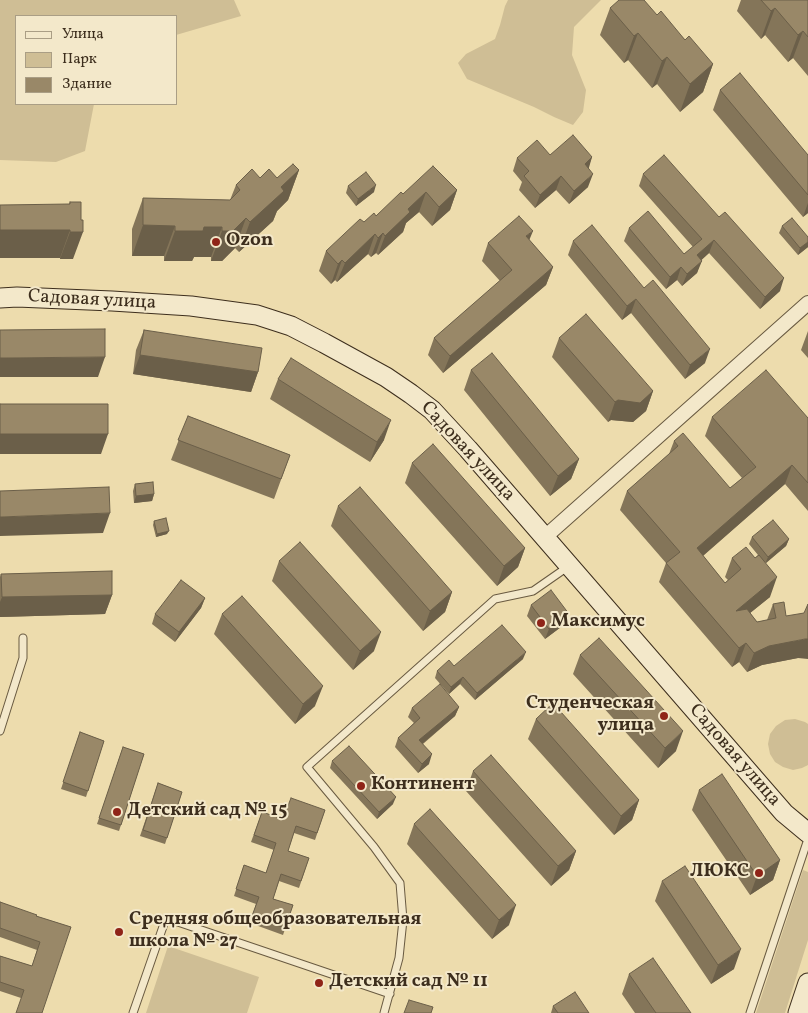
<!DOCTYPE html>
<html>
<head>
<meta charset="utf-8">
<style>
  body { margin:0 }
  #map { position:relative; width:808px; height:1013px; overflow:hidden; background:#eddcad; font-family:Vollkorn,serif }
  canvas { display:block }
  .legend { position:absolute; left:15px; top:15px; width:162px; height:90px; box-sizing:border-box; background:#f3e8ca; border:1px solid #aa9e85; margin:0; padding:6px 9px; list-style:none; font-size:15px; color:#3d2e1d }
  .legend li { display:flex; align-items:center; gap:10px; height:25px }
  .legend b { width:25px; border:1px solid #aa9e85 }
</style>
</head>
<body>
<div id="map">
<canvas width="808" height="1013"></canvas>
<ul class="legend">
<li><b style="height:6px;background:#f3e8ca"></b>Улица</li>
<li><b style="height:14px;background:#cfbe95"></b>Парк</li>
<li><b style="height:14px;background:#998868"></b>Здание</li>
</ul>
</div>
<script>
const ctx = document.querySelector('canvas').getContext('2d');
ctx.lineJoin = 'round';
function paint(path, color) { ctx.fillStyle = color; ctx.fill(path, 'evenodd'); }
const toPath = rows => new Path2D(rows.map(r => 'M' + r).join(''));
function trace(path, color, width, dash) { ctx.strokeStyle = color; ctx.lineWidth = width; ctx.lineCap = dash ? 'butt' : 'round'; ctx.setLineDash(dash || []); ctx.stroke(path); }
function label(font, color, halo, rows, align = 'center') {
  ctx.font = font + ' Vollkorn,serif'; ctx.lineWidth = 4; ctx.setLineDash([]); ctx.textBaseline = 'middle'; ctx.strokeStyle = halo; ctx.fillStyle = color; for (const [text, x, y, turn = 0] of rows) {
    ctx.save(); ctx.translate(x, y); ctx.rotate((+turn || 0) * Math.PI / 180); ctx.textAlign = isNaN(turn) ? turn : align; if (halo) ctx.strokeText(text, 0, 0); ctx.fillText(text, 0, 0); ctx.restore();
  }
}
paint(toPath([
  [0,0,234,0,241,16,176,35,176,16,16,16,16,104,94,104,85,151,56,162,0,160],
  [508,0,601,0,574,27,572,55,586,90,583,112,573,125,554,117,534,107,467,79,458,63,466,54,495,39,500,25,505,6],
  [795,719,805,722,808,724,808,765,802,768,793,770,783,767,775,762,770,754,768,744,770,734,776,726,785,720],
  [803,870,808,872,808,940,785,1013,756,1013],
  [168,946,259,977,247,1013,146,1013]
]), '#cfbe95');
const service = toPath([
  [0,731,23,658,23,638],
  [133,1013,166,918,390,994],
  [384,1013,399,958,403,920,400,883,374,847,307,767,495,599,533,591,569,566],
  [750,1013,808,839]
]);
const minor = toPath([
  [545,537,808,303]
]);
const secondary = toPath([
  [0,298,17,297,112,301,191,306,257,315,291,326,324,343,386,377,411,394,432,410,468,449,784,813,808,833],
  [798,1013,808,983]
]);
trace(service, '#695a41', 9);
trace(minor, '#695a41', 16);
trace(secondary, '#3d2e1d', 21);
trace(service, '#f3e8ca', 7);
trace(minor, '#f3e8ca', 14);
trace(secondary, '#f3e8ca', 19);
paint(toPath([
  [741,0,808,0,808,76,793,58,788,62,765,35,761,39,737,11],
  [610,8,657,15,713,64,703,92,680,112,657,84,652,88,628,60,624,63,600,35],
  [720,90,808,155,808,213,803,217,713,110],
  [550,155,592,157,588,168,588,187,569,204,556,190,535,208,519,190,522,182,513,171,517,158],
  [299,170,288,200,277,211,273,221,239,252,235,248,222,261,211,261,211,257,194,257,192,261,164,261,164,256,132,256,132,229,143,198,230,200,236,185,260,178,277,178],
  [643,174,780,291,760,309,709,253,701,260,697,273,682,286,677,280,666,289,624,241,629,228,684,254,693,247,639,186],
  [348,186,374,192,356,206,346,193],
  [457,190,450,210,432,226,419,212,406,223,403,232,378,255,376,253,371,257,368,254,337,282,335,280,331,284,319,271,326,251,364,222,376,216,403,194],
  [70,202,73,259,60,259,60,258,0,258,0,230,69,204],
  [782,226,808,237,808,247,798,255,779,233],
  [529,240,553,267,546,285,443,373,428,355,434,338,500,281,482,261,488,243],
  [573,241,705,363,685,379,631,313,622,320,568,255],
  [144,330,258,372,251,392,133,374,136,350],
  [808,331,808,358,801,350],
  [559,338,653,391,646,411,633,422,611,420,608,422,552,357],
  [471,370,579,459,571,479,550,496,464,390],
  [278,379,384,440,370,462,270,399],
  [188,416,290,455,274,499,171,460],
  [712,417,808,418,808,511,785,484,703,556,725,583,728,580,725,577,732,558,755,558,758,555,749,544,752,537,789,539,786,546,765,563,770,597,750,613,757,622,767,620,773,604,786,616,798,658,762,665,747,672,739,662,732,667,659,582,666,563,620,510,627,491,669,454,674,441,730,488,742,478,705,436],
  [412,463,525,548,518,567,497,586,405,483],
  [135,484,154,494,152,501,134,503,133,491],
  [338,506,452,592,445,612,423,631,331,526],
  [154,521,167,534,156,537,153,525],
  [279,561,374,651,353,670,272,581],
  [1,574,112,595,105,614,0,617,0,577],
  [205,598,201,608,175,642,152,624,155,614],
  [531,605,569,614,565,624,545,639,527,616],
  [222,614,315,706,295,724,214,634],
  [580,655,676,751,658,768,573,674],
  [523,659,475,700,460,684,449,694,435,678,437,671,454,666],
  [459,707,455,716,423,744,429,764,418,773,395,747,398,738,414,723,408,717,412,708],
  [536,719,639,800,632,820,614,835,528,739],
  [80,732,104,741,86,797,61,789],
  [123,747,144,754,119,831,97,824],
  [332,761,393,804,377,819,330,768],
  [473,771,576,851,569,870,551,886,466,791],
  [158,783,182,792,165,844,140,836],
  [699,790,780,860,773,880,750,895,692,810],
  [325,810,315,840,294,833,288,851,309,858,299,888,279,881,273,899,293,905,283,935,250,923,256,904,234,896,244,865,266,873,274,850,251,842,262,812,283,819],
  [414,824,509,925,492,939,407,844],
  [662,881,734,969,711,984,655,901],
  [0,902,36,916,71,927,21,998,0,991,0,956,32,966,37,950,0,937],
  [629,974,691,1013,635,1013,622,994],
  [553,1006,589,1013,551,1013]
]), '#847559');
paint(toPath([
  [775,8,765,35,761,39,771,11],
  [803,31,793,58,788,62,798,35],
  [638,33,628,60,624,63,634,36],
  [667,57,657,84,652,88,662,61],
  [713,64,703,92,680,112,690,84],
  [592,157,588,171,585,164],
  [299,170,288,200,277,211,273,221,239,252,250,222,281,187],
  [593,174,588,187,569,204,574,191],
  [561,176,556,190,535,208,540,195],
  [376,185,374,192,356,206,358,199],
  [457,190,450,210,432,226,439,207],
  [426,192,419,212,406,223,403,232,378,255,385,236,408,209],
  [808,203,808,213,803,217],
  [246,218,235,248,222,261,211,261,222,231],
  [143,225,175,226,164,256,132,256],
  [204,227,222,227,211,257,194,257,192,261,164,261,175,231],
  [0,230,70,230,60,258,0,258],
  [533,231,526,248,526,236],
  [70,232,83,232,73,259,60,259],
  [383,233,376,253,371,257,378,238],
  [375,234,368,254,337,282,345,263],
  [714,240,709,253,693,268,697,255],
  [808,242,808,247,798,255,800,248],
  [342,260,335,280,331,284,338,264],
  [702,261,697,273,682,286,687,274],
  [553,267,546,285,443,373,450,356],
  [681,267,677,280,666,289,670,277],
  [784,278,780,291,760,309,765,297],
  [636,299,631,313,622,320,627,306],
  [710,349,705,363,685,379,690,365],
  [140,355,258,372,251,392,133,374],
  [105,357,98,377,0,377,0,358],
  [653,391,646,411,633,422,611,420,608,422,615,402,618,400],
  [391,420,384,440,370,462,377,442],
  [0,434,108,434,101,454,0,454],
  [579,459,571,479,550,496,558,476],
  [792,465,785,484,690,567,697,548],
  [154,494,152,501,134,503,136,496],
  [110,513,103,533,0,536,0,517],
  [169,531,167,534,156,537,157,534],
  [789,539,786,546,765,564,768,557],
  [525,548,518,567,497,586,504,566],
  [777,577,770,597,729,630,736,611],
  [452,592,445,612,423,631,430,611],
  [112,595,105,614,0,617,0,602,2,597],
  [205,598,201,608,175,642,179,632],
  [569,614,565,624,545,639,549,629],
  [381,632,374,651,353,670,360,651],
  [805,639,808,639,808,659,798,658,762,665,747,672,754,653,769,646],
  [746,643,739,662,732,667,739,648],
  [526,652,523,659,475,700,477,693],
  [463,677,460,684,449,694,451,687],
  [323,686,315,706,295,724,303,704],
  [459,707,455,716,416,749,419,740],
  [683,731,676,751,658,768,665,748],
  [432,754,429,764,418,773,422,764],
  [396,797,393,804,377,819,379,812],
  [639,800,632,820,614,835,621,816],
  [576,851,569,870,551,886,558,866],
  [780,860,773,880,750,895,757,876],
  [516,905,509,925,492,939,499,920],
  [741,949,734,969,711,984,718,965]
]), '#6b5f49');
const building = toPath([
  [619,0,644,0,657,15,661,11,685,40,689,36,713,64,690,84,667,57,662,61,638,33,634,36,610,8,619,0],
  [761,0,808,0,808,37,803,31,798,35,775,8,771,11,761,0],
  [740,73,808,155,808,195,720,90,740,73],
  [573,135,592,157,585,164,593,174,574,191,561,176,540,195,524,176,529,171,517,158,537,140,550,155,573,135],
  [664,155,719,217,725,212,784,278,765,297,714,240,697,255,702,261,687,274,681,267,670,277,629,228,648,211,684,254,702,239,643,174,664,155],
  [293,164,299,170,281,187,284,191,250,222,246,218,233,231,222,231,222,227,204,227,203,231,175,231,175,226,143,225,143,198,230,200,240,190,236,185,252,169,260,178,269,169,277,178,293,164],
  [433,166,457,190,439,207,426,192,408,209,410,212,385,236,383,233,378,238,375,234,345,263,342,260,338,264,326,251,360,219,364,222,374,213,376,216,401,192,403,194,433,166],
  [366,172,376,185,358,199,348,186,366,172],
  [70,202,81,202,81,220,83,220,83,232,70,232,70,230,0,230,0,205,70,204,70,202],
  [519,216,533,231,526,236,553,267,450,356,434,338,512,270,488,243,519,216],
  [792,218,808,237,808,242,800,248,782,226,792,218],
  [592,225,644,288,653,280,710,349,690,365,636,299,627,306,573,241,592,225],
  [586,314,653,391,640,403,618,400,615,402,559,338,586,314],
  [105,329,105,357,0,358,0,330,105,329],
  [144,330,262,348,258,372,140,355,144,330],
  [492,353,579,459,558,476,471,370,492,353],
  [291,358,391,420,377,442,278,379,291,358],
  [766,370,808,418,808,483,792,465,697,548,725,583,741,569,732,558,746,547,755,558,759,555,777,577,736,611,747,609,757,622,776,618,773,604,784,602,786,616,804,613,808,604,808,639,805,639,769,646,754,653,746,643,739,648,666,563,680,552,627,491,678,446,674,441,683,433,730,488,756,467,712,417,766,370],
  [0,404,108,404,108,434,0,434,0,404],
  [188,416,290,455,281,479,178,440,188,416],
  [433,444,525,548,504,566,412,463,433,444],
  [153,482,154,494,136,496,135,484,153,482],
  [109,487,110,513,0,517,0,491,109,487],
  [360,487,452,592,430,611,338,506,360,487],
  [166,518,169,531,157,534,154,521,166,518],
  [773,520,789,539,768,557,752,537,773,520],
  [300,542,381,632,360,651,279,561,300,542],
  [112,571,112,595,2,597,1,574,112,571],
  [181,580,205,598,179,632,155,614,181,580],
  [551,590,569,614,549,629,531,605,551,590],
  [242,596,323,686,303,704,222,614,242,596],
  [502,625,526,652,477,693,463,677,451,687,437,671,449,660,454,666,502,625],
  [599,638,683,731,665,748,580,655,599,638],
  [440,684,459,707,419,740,432,754,422,764,398,738,420,718,412,708,440,684],
  [553,703,639,800,621,816,536,719,553,703],
  [80,732,104,741,88,791,63,782,80,732],
  [349,746,396,797,379,812,332,761,349,746],
  [123,747,144,754,121,825,99,818,123,747],
  [491,755,576,851,558,866,473,771,491,755],
  [722,774,780,860,757,876,699,790,722,774],
  [158,783,182,792,167,838,143,830,158,783],
  [291,798,325,810,317,833,296,826,288,851,309,858,301,881,281,874,273,899,293,905,285,928,252,916,259,897,236,889,244,865,266,873,276,843,254,835,262,812,283,819,291,798],
  [430,809,516,905,499,920,414,824,430,809],
  [685,866,741,949,718,965,662,881,685,866],
  [0,902,37,915,36,916,71,927,42,1013,16,1013,24,990,0,982,0,956,32,966,40,942,0,928,0,902],
  [653,958,691,1013,656,1013,629,974,653,958],
  [575,992,589,1013,558,1013,553,1006,575,992],
  [409,1000,433,1007,431,1013,404,1013,409,1000]
]);
paint(building, '#998868');
trace(building, '#6b5f49', 1);
for (const [x, y, r, color] of [
  [216,242,5,"#8f2418"],
  [541,623,5,"#8f2418"],
  [664,716,5,"#8f2418"],
  [361,786,5,"#8f2418"],
  [117,812,5,"#8f2418"],
  [759,873,5,"#8f2418"],
  [119,932,5,"#8f2418"],
  [319,983,5,"#8f2418"]
]) { const dot = new Path2D(); dot.arc(x, y, r, 0, 2 * Math.PI); ctx.fillStyle = color; ctx.fill(dot); trace(dot, '#f3e8ca', 2); }
label('bold 19px', '#3d2e1d', '#f3e8ca', [
  ["Ozon",226,242],
  ["Максимус",551,623],
  ["Студенческая",654,705,"right"],
  ["улица",654,727,"right"],
  ["Континент",371,786],
  ["Детский сад № 15",127,812],
  ["ЛЮКС",749,873,"right"],
  ["Средняя общеобразовательная",129,921],
  ["школа № 27",129,943],
  ["Детский сад № 11",329,983]
], 'left');
label('19px', '#3d2e1d', '#f3e8ca', [
  ["Садовая улица",92,301,3],
  ["Садовая улица",467,452,47],
  ["Садовая улица",734,756,49]
]);
</script>
</body>
</html>
